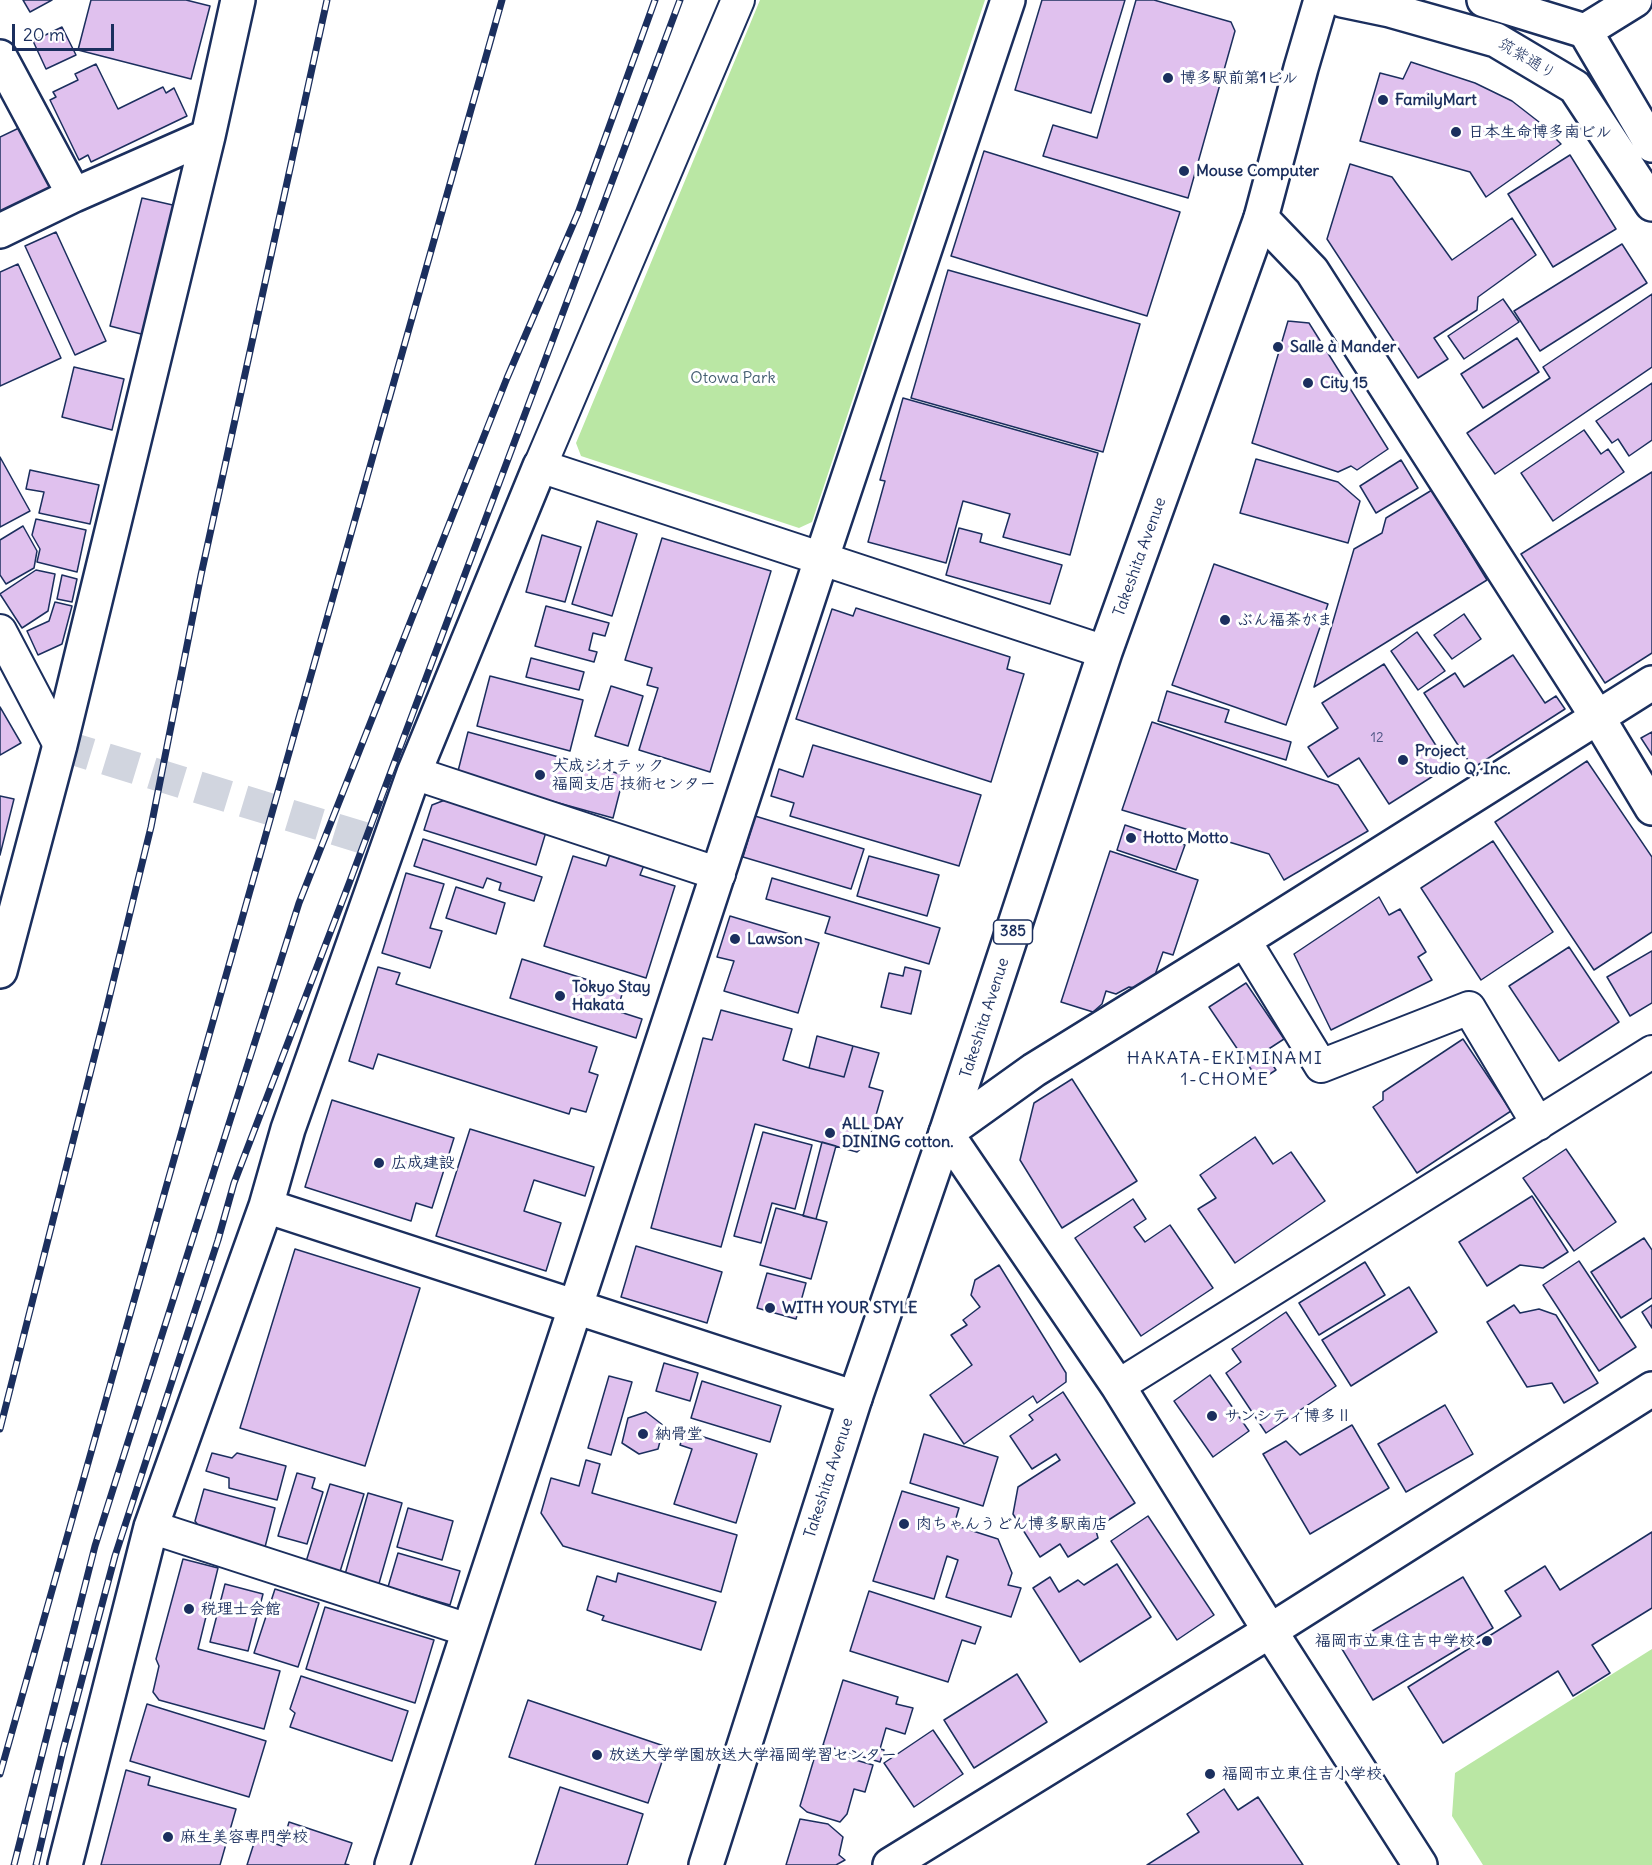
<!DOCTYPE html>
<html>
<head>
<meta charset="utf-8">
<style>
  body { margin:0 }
  #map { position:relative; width:1652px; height:1865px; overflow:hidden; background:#fff; font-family:Delius,sans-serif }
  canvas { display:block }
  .scale { position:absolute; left:12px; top:24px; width:102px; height:27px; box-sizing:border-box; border:3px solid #1b2f5e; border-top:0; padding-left:8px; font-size:18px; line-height:21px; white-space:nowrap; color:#1b2f5e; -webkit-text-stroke:4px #fff; paint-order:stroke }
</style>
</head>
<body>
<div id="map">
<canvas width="1652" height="1865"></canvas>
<div class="scale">20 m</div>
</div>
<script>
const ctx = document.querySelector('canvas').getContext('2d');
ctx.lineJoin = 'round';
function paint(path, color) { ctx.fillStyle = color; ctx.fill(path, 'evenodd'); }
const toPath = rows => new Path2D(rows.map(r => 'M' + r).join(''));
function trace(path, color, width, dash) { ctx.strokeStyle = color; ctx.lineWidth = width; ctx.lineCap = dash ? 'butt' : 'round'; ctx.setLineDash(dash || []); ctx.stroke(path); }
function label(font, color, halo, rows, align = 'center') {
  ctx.font = font + ' Delius,"Klee One",sans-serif'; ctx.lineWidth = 6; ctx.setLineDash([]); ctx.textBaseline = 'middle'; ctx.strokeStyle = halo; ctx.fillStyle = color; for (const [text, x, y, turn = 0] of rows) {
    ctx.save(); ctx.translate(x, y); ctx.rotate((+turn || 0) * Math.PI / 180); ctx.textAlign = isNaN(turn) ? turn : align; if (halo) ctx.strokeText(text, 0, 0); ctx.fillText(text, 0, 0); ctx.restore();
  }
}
paint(toPath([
  [760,0,985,0,812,522,799,528,581,456,576,443],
  [1652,1649,1652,1865,1483,1865,1452,1816,1455,1773]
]), '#bae7a4');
const building = toPath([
  [23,0,52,0,30,12,23,0],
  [91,0,186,0,210,6,191,79,78,50,91,0],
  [1042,0,1125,0,1091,113,1015,90,1042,0],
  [1136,0,1154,0,1231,22,1235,31,1188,198,1043,156,1053,125,1097,138,1136,0],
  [62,27,76,55,46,69,33,41,62,27],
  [1411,62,1475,83,1512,101,1539,122,1561,144,1486,197,1470,172,1360,141,1380,73,1403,79,1411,62],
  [96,64,118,109,163,87,166,93,174,88,187,116,91,162,88,155,79,160,50,100,56,97,53,92,78,80,75,74,96,64],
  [21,127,52,192,0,217,0,137,21,127],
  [984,151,1180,212,1147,316,951,256,984,151],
  [1570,155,1616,229,1553,267,1508,194,1570,155],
  [1350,164,1392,177,1452,260,1512,218,1536,255,1478,297,1477,310,1434,338,1448,359,1418,378,1327,239,1350,164],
  [142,198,177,206,145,335,110,326,142,198],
  [56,232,106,341,75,355,25,246,56,232],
  [1622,244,1647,283,1540,351,1514,311,1622,244],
  [18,264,61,358,0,386,0,272,18,264],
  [948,270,1140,324,1103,452,911,398,948,270],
  [1652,294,1652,367,1495,474,1467,433,1550,378,1543,367,1652,294],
  [1503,299,1519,322,1464,359,1448,336,1503,299],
  [1288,321,1309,323,1388,449,1357,470,1351,466,1338,472,1252,443,1288,321],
  [1517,338,1539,372,1483,408,1461,374,1517,338],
  [74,367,124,379,112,430,62,417,74,367],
  [1652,383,1652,440,1629,456,1618,439,1612,443,1596,421,1652,383],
  [903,398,1098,453,1070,555,1003,537,1010,514,963,501,946,563,868,542,885,481,880,480,903,398],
  [1584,430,1601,454,1608,449,1624,472,1553,521,1521,473,1584,430],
  [0,457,30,511,0,527,0,457],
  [1256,459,1338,482,1360,501,1348,543,1240,513,1256,459],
  [1401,460,1418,488,1376,513,1360,486,1401,460],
  [30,470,99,485,90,524,39,513,44,492,26,489,30,470],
  [1652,472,1652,653,1605,683,1521,554,1652,472],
  [1432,490,1487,580,1314,687,1354,549,1382,533,1386,518,1432,490],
  [36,519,86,530,77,572,37,562,40,549,32,535,36,519],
  [597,521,637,534,612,616,572,604,597,521],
  [23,526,37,551,34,568,6,584,0,575,0,540,23,526],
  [959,528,982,534,980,542,1062,565,1050,604,946,575,959,528],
  [542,535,581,547,565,602,526,592,542,535],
  [662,538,771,571,710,772,639,750,658,688,647,685,652,668,625,660,662,538],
  [1214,564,1328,604,1286,725,1172,685,1214,564],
  [36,570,55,574,48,611,22,628,0,594,36,570],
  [62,575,77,579,72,602,57,599,62,575],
  [55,602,72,606,62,644,38,655,27,631,49,621,55,602],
  [546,606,609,623,605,636,593,633,589,650,597,652,594,662,535,646,546,606],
  [856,608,1010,657,1007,669,1024,674,991,782,796,719,832,609,853,616,856,608],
  [1464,614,1481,639,1452,659,1434,635,1464,614],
  [1417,632,1445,671,1418,690,1391,651,1417,632],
  [1513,655,1545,703,1556,696,1565,709,1473,768,1424,693,1455,673,1464,687,1513,655],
  [531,658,584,672,579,690,526,677,531,658],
  [1384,664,1449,766,1389,804,1359,758,1328,777,1308,747,1338,728,1322,703,1384,664],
  [490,676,583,700,570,751,477,726,490,676],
  [611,686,643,696,628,746,595,736,611,686],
  [1167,691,1229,710,1225,722,1291,742,1286,760,1158,721,1167,691],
  [0,707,21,743,0,755,0,707],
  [1152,722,1338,785,1368,831,1284,880,1269,854,1122,810,1152,722],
  [468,732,624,775,613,818,457,775,468,732],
  [1652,732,1652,755,1641,738,1652,732],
  [813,745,981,795,959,866,790,816,794,803,771,796,779,769,803,777,813,745],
  [1587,761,1652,857,1652,932,1594,970,1495,822,1587,761],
  [0,796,14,799,0,855,0,796],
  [445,800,546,832,536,865,424,830,432,805,445,800],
  [755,816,864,849,851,889,743,857,755,816],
  [1125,825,1185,845,1176,870,1117,850,1125,825],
  [423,839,542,877,534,901,499,890,501,883,487,878,483,888,414,866,423,839],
  [1493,841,1553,932,1481,980,1421,888,1493,841],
  [1110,851,1198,880,1173,955,1163,952,1155,975,1136,988,1129,987,1116,994,1106,991,1102,1004,1093,1012,1061,1002,1110,851],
  [610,854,644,865,640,875,675,886,646,978,544,946,573,856,606,866,610,854],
  [869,856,939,875,927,916,857,896,869,856],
  [406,873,444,884,430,928,442,931,430,968,382,953,406,873],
  [772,878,940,928,929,964,825,933,830,917,766,899,772,878],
  [456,887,505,903,496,934,446,918,456,887],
  [1379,897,1389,915,1400,909,1426,952,1418,957,1432,980,1331,1030,1294,954,1379,897],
  [730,916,819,943,798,1013,724,991,734,961,717,957,730,916],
  [1569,947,1619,1022,1559,1061,1509,986,1569,947],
  [1652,951,1652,1003,1630,1016,1607,977,1652,951],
  [522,959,623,991,617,1011,642,1019,636,1038,510,998,522,959],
  [378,967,400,973,396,984,597,1047,589,1072,598,1075,586,1112,571,1108,569,1114,378,1054,373,1069,349,1061,378,967],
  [905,967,921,971,911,1014,881,1007,889,973,903,976,905,967],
  [1246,983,1284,1039,1264,1052,1276,1070,1259,1081,1209,1007,1246,983],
  [721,1010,792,1029,783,1060,809,1068,844,1077,853,1046,879,1053,869,1087,883,1091,868,1143,857,1152,755,1124,721,1247,651,1228,703,1038,712,1040,721,1010],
  [817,1036,853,1046,844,1077,809,1068,817,1036],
  [1463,1039,1511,1111,1417,1173,1373,1107,1383,1100,1383,1092,1463,1039],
  [1072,1079,1137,1181,1062,1228,1020,1160,1034,1103,1072,1079],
  [332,1100,454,1138,432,1208,416,1203,411,1221,305,1187,332,1100],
  [470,1129,594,1167,585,1196,534,1180,524,1211,561,1223,546,1271,436,1236,470,1129],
  [763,1132,812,1145,795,1209,772,1203,761,1243,734,1236,763,1132],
  [1255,1137,1273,1164,1291,1152,1325,1201,1235,1263,1198,1209,1216,1198,1200,1175,1255,1137],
  [822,1142,836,1146,816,1219,803,1216,822,1142],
  [1566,1149,1616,1222,1574,1251,1523,1178,1566,1149],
  [1532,1196,1568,1252,1543,1268,1520,1265,1487,1286,1459,1242,1532,1196],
  [1133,1199,1146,1219,1134,1227,1145,1242,1170,1225,1213,1288,1141,1336,1075,1238,1133,1199],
  [776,1208,827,1222,811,1279,760,1265,776,1208],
  [1644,1238,1652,1250,1652,1298,1621,1318,1591,1272,1644,1238],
  [636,1246,722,1272,707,1323,621,1297,636,1246],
  [295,1249,420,1288,365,1466,240,1428,295,1249],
  [1579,1261,1636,1347,1599,1371,1543,1285,1579,1261],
  [1365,1262,1385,1295,1319,1335,1299,1303,1365,1262],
  [999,1265,1066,1373,1066,1382,1037,1403,1033,1396,964,1444,930,1395,972,1365,951,1335,967,1325,963,1320,980,1307,971,1295,975,1280,999,1265],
  [767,1273,806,1283,796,1319,757,1308,767,1273],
  [1409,1287,1437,1332,1351,1386,1322,1340,1409,1287],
  [1514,1305,1520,1313,1539,1309,1556,1315,1598,1383,1564,1403,1552,1383,1527,1387,1487,1322,1514,1305],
  [1652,1305,1652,1328,1642,1312,1652,1305],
  [1286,1312,1336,1386,1266,1433,1226,1373,1241,1362,1232,1349,1286,1312],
  [664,1363,698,1373,690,1401,656,1391,664,1363],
  [1210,1375,1249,1431,1213,1457,1174,1401,1210,1375],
  [609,1376,632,1382,611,1455,588,1448,609,1376],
  [702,1381,781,1406,770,1442,691,1418,702,1381],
  [1063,1392,1135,1503,1107,1521,1105,1517,1095,1527,1098,1538,1068,1557,1060,1544,1040,1557,1013,1514,1018,1487,1060,1460,1056,1454,1032,1469,1010,1436,1033,1420,1029,1415,1063,1392],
  [1445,1405,1473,1454,1406,1492,1378,1444,1445,1405],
  [646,1412,664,1426,658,1449,639,1454,622,1443,628,1418,646,1412],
  [1352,1425,1389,1488,1310,1534,1263,1454,1286,1441,1300,1455,1352,1425],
  [685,1431,757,1454,736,1523,674,1504,692,1449,680,1445,685,1431],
  [924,1434,998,1457,983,1506,910,1483,924,1434],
  [212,1453,232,1458,237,1453,286,1466,277,1500,229,1488,229,1478,206,1471,212,1453],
  [586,1460,600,1464,592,1493,737,1535,721,1592,563,1546,541,1513,551,1478,579,1486,586,1460],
  [297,1473,315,1478,312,1488,323,1492,307,1544,278,1536,297,1473],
  [330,1484,364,1494,339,1575,305,1565,330,1484],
  [204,1489,275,1508,264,1551,205,1535,195,1521,204,1489],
  [902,1491,959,1508,954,1525,998,1539,1012,1573,1008,1585,1021,1588,1011,1617,946,1597,958,1560,947,1556,934,1599,873,1581,902,1491],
  [368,1493,402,1503,378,1587,344,1578,368,1493],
  [408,1508,453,1521,442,1560,397,1547,408,1508],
  [1148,1516,1214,1615,1177,1640,1111,1541,1148,1516],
  [1652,1532,1652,1608,1592,1645,1610,1673,1573,1696,1558,1671,1443,1743,1408,1687,1521,1616,1505,1591,1545,1566,1560,1590,1652,1532],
  [398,1553,460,1571,450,1605,388,1587,398,1553],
  [183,1559,218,1568,198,1649,280,1671,264,1729,159,1700,153,1692,159,1666,156,1659,183,1559],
  [1117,1564,1151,1617,1080,1662,1033,1588,1050,1577,1059,1592,1078,1580,1084,1585,1117,1564],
  [618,1573,716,1602,701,1650,602,1620,604,1616,587,1610,597,1576,616,1582,618,1573],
  [1463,1577,1493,1628,1373,1700,1342,1649,1463,1577],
  [225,1584,263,1594,248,1651,210,1642,225,1584],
  [275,1589,319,1603,298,1667,254,1653,275,1589],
  [869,1591,981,1627,975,1644,962,1640,948,1682,850,1651,869,1591],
  [325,1607,434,1640,415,1703,306,1669,325,1607],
  [1017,1674,1047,1722,974,1768,944,1720,1017,1674],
  [301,1676,408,1711,392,1761,290,1727,295,1713,290,1709,301,1676],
  [843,1680,898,1697,896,1704,913,1708,905,1734,886,1728,880,1749,884,1750,880,1762,823,1745,843,1680],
  [528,1700,667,1747,648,1803,509,1757,528,1700],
  [147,1704,266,1741,249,1797,130,1761,147,1704],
  [933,1730,963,1774,914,1807,884,1763,933,1730],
  [817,1749,873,1765,865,1792,854,1789,847,1814,840,1822,807,1812,800,1806,817,1749],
  [126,1770,150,1777,148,1785,236,1809,220,1865,101,1865,126,1770],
  [560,1787,643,1814,627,1865,535,1865,560,1787],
  [1224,1789,1238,1810,1258,1797,1303,1865,1147,1865,1199,1832,1187,1814,1224,1789],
  [800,1819,828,1824,843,1837,839,1855,845,1860,836,1865,786,1865,800,1819],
  [289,1822,352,1843,345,1864,349,1865,247,1865,256,1837,282,1846,289,1822]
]);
paint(building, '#e0c1ee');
trace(building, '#1b2f5e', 1.5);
trace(toPath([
  [60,745,387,845]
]), '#d1d5df', 32, [32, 16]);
const minor = toPath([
  [738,0,540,466,1105,652],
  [0,631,60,745],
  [414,773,719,874],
  [1244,940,1321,1066,1469,1008,1538,1124],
  [1118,1386,1652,1052],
  [151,1527,468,1630]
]);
const tertiary = toPath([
  [1342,0,1390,10,1496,40,1575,87,1652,204],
  [1484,0,1585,31,1652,145],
  [1585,31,1635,0],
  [0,57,74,195],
  [1261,218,1312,271,1598,718,1652,808],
  [0,231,74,195,208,136],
  [0,971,60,745,208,136,238,0],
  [266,1206,855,1398],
  [65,1865,151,1527,266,1206,288,1129,414,773,540,466],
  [392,1865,821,560,1008,0],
  [890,1865,1270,1631,1652,1389],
  [1420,1865,1270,1631,1118,1386,946,1133,1034,1070,1244,940,1652,683]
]);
const trunk = toPath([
  [706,1865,855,1398,946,1133,1105,652,1261,218,1301,68,1321,0]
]);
trace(minor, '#1b2f5e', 36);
trace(tertiary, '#1b2f5e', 38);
trace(trunk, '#1b2f5e', 38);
trace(minor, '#fff', 32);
trace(tertiary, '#fff', 33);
trace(trunk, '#fff', 33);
const rail = toPath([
  [0,1429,106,1011,151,827,201,575,327,0],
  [0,1774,502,0],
  [14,1865,95,1546,299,903,507,378,578,213,655,0],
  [36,1865,63,1750,115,1556,218,1240,234,1183,350,881,680,0]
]);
trace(rail, '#1b2f5e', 7);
trace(rail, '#fff', 4.5, [14]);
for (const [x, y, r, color] of [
  [1168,78,6,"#1b2f5e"],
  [1383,100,6,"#1b2f5e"],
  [1456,132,6,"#1b2f5e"],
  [1184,171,6,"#1b2f5e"],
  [1278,347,6,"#1b2f5e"],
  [1308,383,6,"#1b2f5e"],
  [1225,620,6,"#1b2f5e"],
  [1403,760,6,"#1b2f5e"],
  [540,775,6,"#1b2f5e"],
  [1131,838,6,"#1b2f5e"],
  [735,939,6,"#1b2f5e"],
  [560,996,6,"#1b2f5e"],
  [830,1133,6,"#1b2f5e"],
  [379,1163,6,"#1b2f5e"],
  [770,1308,6,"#1b2f5e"],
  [1212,1416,6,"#1b2f5e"],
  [643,1434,6,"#1b2f5e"],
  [904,1524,6,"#1b2f5e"],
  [189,1609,6,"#1b2f5e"],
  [1487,1641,6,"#1b2f5e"],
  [597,1755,6,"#1b2f5e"],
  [1210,1774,6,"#1b2f5e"],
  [168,1837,6,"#1b2f5e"]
]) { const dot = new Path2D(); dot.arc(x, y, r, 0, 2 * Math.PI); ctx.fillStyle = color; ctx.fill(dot); trace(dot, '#fff', 2); }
label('14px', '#4c5482', null, [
  ["12",1377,738]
]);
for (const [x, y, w] of [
  [1013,932,39]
]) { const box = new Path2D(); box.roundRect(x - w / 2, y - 12, w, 24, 4.5); ctx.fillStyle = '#fff'; ctx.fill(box); trace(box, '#1b2f5e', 1.5); }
label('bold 15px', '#1b2f5e', null, [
  ["385",1013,932]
]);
label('16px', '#1b2f5e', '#fff', [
  ["筑紫通り",1527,59,31],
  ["Takeshita Avenue",1140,557,-70],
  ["Takeshita Avenue",985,1018,-72],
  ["Takeshita Avenue",829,1478,-72]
]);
label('bold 16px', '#1b2f5e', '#fff', [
  ["博多駅前第1ビル",1180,78],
  ["FamilyMart",1395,100],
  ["日本生命博多南ビル",1468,132],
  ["Mouse Computer",1196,171],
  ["Salle à Mander",1290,347],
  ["City 15",1320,383],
  ["ぶん福茶がま",1237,620],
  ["Project",1415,751],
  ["Studio Q, Inc.",1415,769],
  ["大成ジオテック",552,766],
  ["福岡支店 技術センター",552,784],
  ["Hotto Motto",1143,838],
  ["Lawson",747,939],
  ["Tokyo Stay",572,987],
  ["Hakata",572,1005],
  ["ALL DAY",842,1124],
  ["DINING cotton.",842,1142],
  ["広成建設",391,1163],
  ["WITH YOUR STYLE",782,1308],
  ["サンシティ博多Ⅱ",1224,1416],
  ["納骨堂",655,1434],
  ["肉ちゃんうどん博多駅南店",916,1524],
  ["税理士会館",201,1609],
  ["福岡市立東住吉中学校",1475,1641,"right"],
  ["放送大学学園放送大学福岡学習センター",609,1755],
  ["福岡市立東住吉小学校",1222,1774],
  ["麻生美容専門学校",180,1837]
], 'left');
label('16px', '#435d70', '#fff', [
  ["Otowa Park",733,378]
]);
ctx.letterSpacing = '1.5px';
label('18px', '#1b2f5e', '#fff', [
  ["HAKATA-EKIMINAMI",1225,1059],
  ["1-CHOME",1225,1080]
]);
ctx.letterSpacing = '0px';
</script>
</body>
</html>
